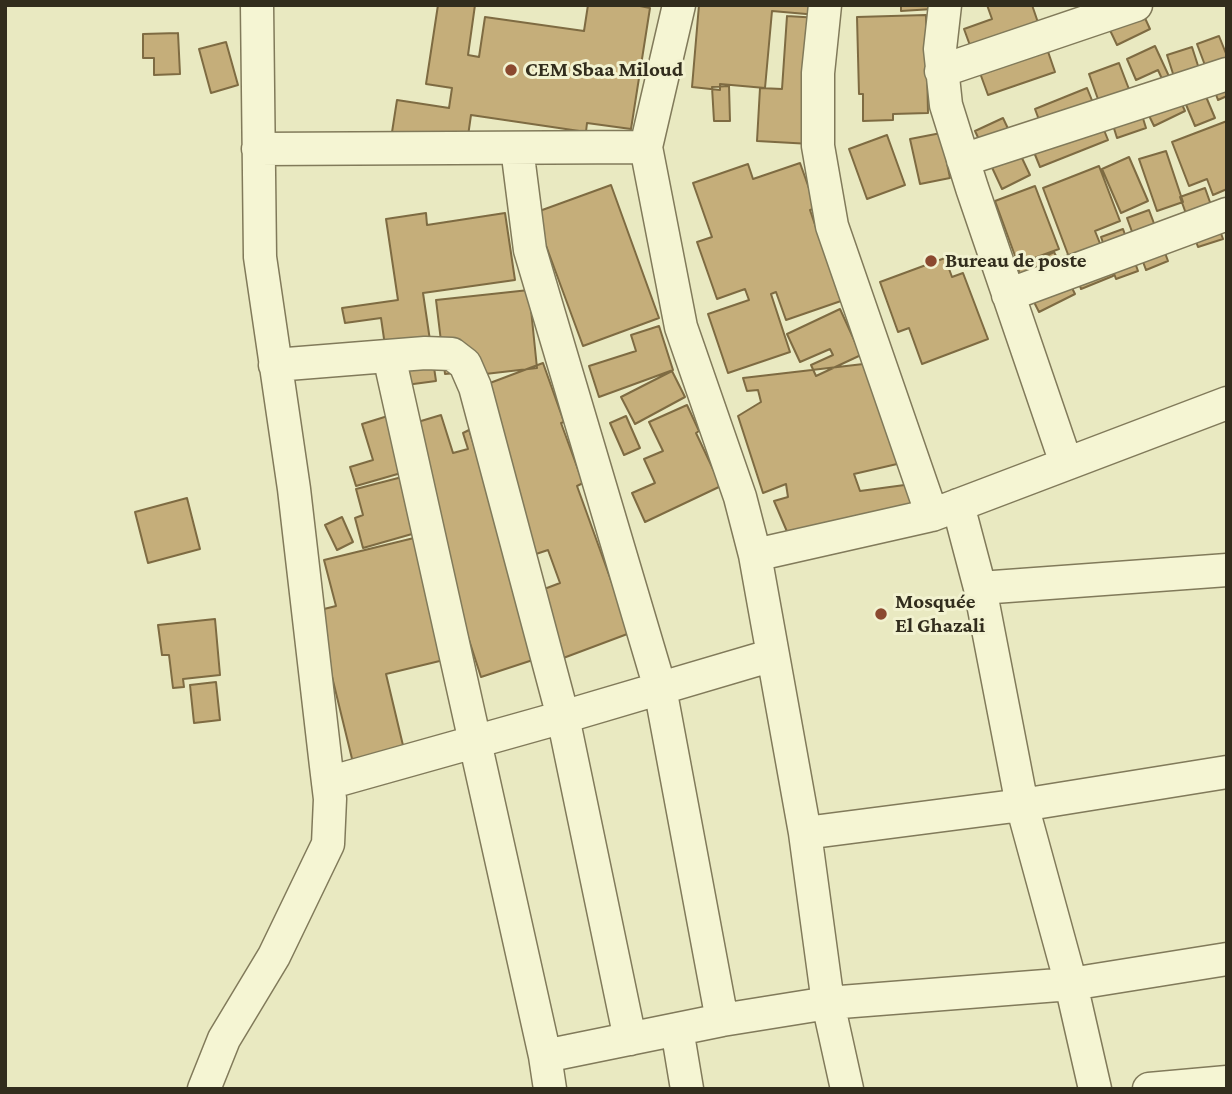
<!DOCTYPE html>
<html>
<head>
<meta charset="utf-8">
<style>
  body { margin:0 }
  #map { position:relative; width:1232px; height:1094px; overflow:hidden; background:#e9e9c1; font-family:"Crimson Pro",serif }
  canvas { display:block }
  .frame { position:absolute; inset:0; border:7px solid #322d1d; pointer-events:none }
</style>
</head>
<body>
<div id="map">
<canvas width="1232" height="1094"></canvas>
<div class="frame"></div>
</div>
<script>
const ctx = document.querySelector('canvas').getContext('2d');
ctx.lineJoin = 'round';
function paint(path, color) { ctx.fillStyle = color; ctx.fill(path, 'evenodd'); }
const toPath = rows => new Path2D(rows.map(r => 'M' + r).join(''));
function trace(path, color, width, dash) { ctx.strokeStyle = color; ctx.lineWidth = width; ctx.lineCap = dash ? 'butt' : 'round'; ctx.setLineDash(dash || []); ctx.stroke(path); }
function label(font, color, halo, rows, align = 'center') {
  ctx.font = font + ' "Crimson Pro",serif'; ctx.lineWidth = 6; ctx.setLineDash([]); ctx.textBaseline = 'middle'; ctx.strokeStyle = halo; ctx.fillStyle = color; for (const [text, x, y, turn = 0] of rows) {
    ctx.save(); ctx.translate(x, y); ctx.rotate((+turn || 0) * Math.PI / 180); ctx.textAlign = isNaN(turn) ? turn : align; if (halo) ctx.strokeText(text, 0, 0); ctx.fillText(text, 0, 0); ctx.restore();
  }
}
const building = toPath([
  [438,5,475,5,468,55,479,57,485,17,584,31,588,5,635,5,650,8,631,129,587,123,586,132,471,115,465,157,390,145,397,100,449,108,452,88,426,84,438,5],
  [699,5,829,5,829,16,772,11,765,88,720,84,720,90,692,87,699,5],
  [901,5,949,5,949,8,901,11,901,5],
  [987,5,1032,5,1055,72,988,95,964,29,992,19,987,5],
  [1139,5,1150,29,1117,45,1099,7,1139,5],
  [926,15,928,113,893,114,893,120,863,121,863,94,859,94,857,17,926,15],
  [787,16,819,18,811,144,757,141,760,88,782,89,787,16],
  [178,33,180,74,154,75,154,58,143,58,143,34,178,33],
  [1219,36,1227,56,1227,96,1218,100,1197,44,1219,36],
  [226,42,238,85,211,93,199,49,226,42],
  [1155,46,1185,111,1154,126,1142,101,1167,90,1158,70,1136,80,1127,59,1155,46],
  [1192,47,1201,75,1176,83,1167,55,1192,47],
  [1119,63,1135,105,1104,116,1089,74,1119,63],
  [1199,80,1215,118,1195,126,1179,88,1199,80],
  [729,86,730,121,714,121,712,87,729,86],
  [1087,88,1108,140,1040,167,1027,135,1042,128,1035,109,1087,88],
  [1141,112,1146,128,1117,138,1112,122,1141,112],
  [1003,118,1030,175,1002,189,975,131,1003,118],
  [1227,121,1227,189,1213,195,1207,179,1189,186,1172,142,1227,121],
  [941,133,950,178,920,184,910,139,941,133],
  [887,135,905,185,867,199,849,149,887,135],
  [1166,151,1183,202,1157,211,1139,159,1166,151],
  [1129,157,1148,201,1121,213,1102,169,1129,157],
  [800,163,816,208,810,210,841,301,786,320,776,292,771,294,790,352,728,373,708,314,749,300,745,289,717,299,697,242,712,237,693,183,748,164,753,179,800,163],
  [1099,166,1120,221,1095,231,1113,276,1081,289,1043,188,1099,166],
  [611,185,659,318,583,346,534,213,611,185],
  [1035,186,1059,249,1018,264,995,201,1035,186],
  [1205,188,1223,239,1198,247,1180,197,1205,188],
  [1149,210,1168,261,1146,270,1127,218,1149,210],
  [426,213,427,225,505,213,515,280,423,293,436,381,391,387,381,318,345,323,342,308,398,300,386,219,426,213],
  [1123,229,1138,271,1116,279,1101,237,1123,229],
  [1054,252,1075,294,1039,312,1018,270,1054,252],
  [945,258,952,277,963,273,988,339,922,364,909,328,898,332,880,282,945,258],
  [529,290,537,368,468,376,468,372,445,374,436,300,529,290],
  [840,309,861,355,816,376,811,365,833,355,830,349,800,362,787,334,840,309],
  [659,326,673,370,599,397,589,366,636,351,631,335,659,326],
  [543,363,564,422,561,423,583,483,577,486,630,633,558,660,539,591,560,583,548,550,533,555,474,389,543,363],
  [872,363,910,461,854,474,860,491,912,484,921,512,791,541,774,501,788,497,786,484,763,493,738,416,761,402,758,390,747,391,743,378,872,363],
  [672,371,685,397,635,424,621,397,672,371],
  [687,405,699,431,696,433,721,486,645,522,632,493,655,483,644,459,663,451,649,422,687,405],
  [391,415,408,471,356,486,350,467,373,460,362,424,391,415],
  [441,415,453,453,468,449,463,433,469,430,542,657,481,677,448,575,411,424,441,415],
  [626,416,640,448,624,455,610,423,626,416],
  [402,477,419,532,363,548,355,518,363,515,356,489,402,477],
  [187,498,200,549,148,563,135,512,187,498],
  [342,517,353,542,337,550,325,525,342,517],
  [418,537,448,659,386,674,406,758,355,771,316,611,336,606,324,560,418,537],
  [215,619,220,675,183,679,184,687,173,688,169,655,162,655,158,625,215,619],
  [216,682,220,720,194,723,190,685,216,682]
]);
paint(building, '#c5ae7a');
trace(building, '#7e6b42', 2);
const street = toPath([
  [679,5,646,147,681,327,740,497,755,555,805,833,828,1003,847,1089],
  [825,5,818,73,818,146,832,226,932,515],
  [945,5,940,49,946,105,972,188,1066,463],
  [941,71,1136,5],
  [517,148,530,250,660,688,722,1020],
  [258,149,646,147],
  [963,160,1227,74],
  [1008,295,1227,214],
  [389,356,545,1056],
  [275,365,425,353,452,354,465,364,475,387,563,717,630,1039],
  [958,505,980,588,1022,805,1071,984,1095,1089],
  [755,555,932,515,1227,403],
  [980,588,1227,570],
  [328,783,563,717,773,655],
  [805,833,1022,805,1227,772],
  [677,1029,687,1089],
  [204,1089,224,1039,274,956,328,844,330,799,326,766,294,489,260,257,257,5],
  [550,1089,545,1056,722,1020,828,1003,1071,984,1227,959],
  [1149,1089,1227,1082]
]);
trace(street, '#817a5a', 35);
trace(street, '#f5f5d3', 32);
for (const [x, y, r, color] of [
  [511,70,7,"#8b492f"],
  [931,261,7,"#8b492f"],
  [881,614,7,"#8b492f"]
]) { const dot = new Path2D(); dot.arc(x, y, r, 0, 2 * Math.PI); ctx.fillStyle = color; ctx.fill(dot); trace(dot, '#f2f2d0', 2.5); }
label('bold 21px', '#322d1d', '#f2f2d0', [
  ["CEM Sbaa Miloud",525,70],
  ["Bureau de poste",945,261],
  ["Mosquée",895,602],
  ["El Ghazali",895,626]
], 'left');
</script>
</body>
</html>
